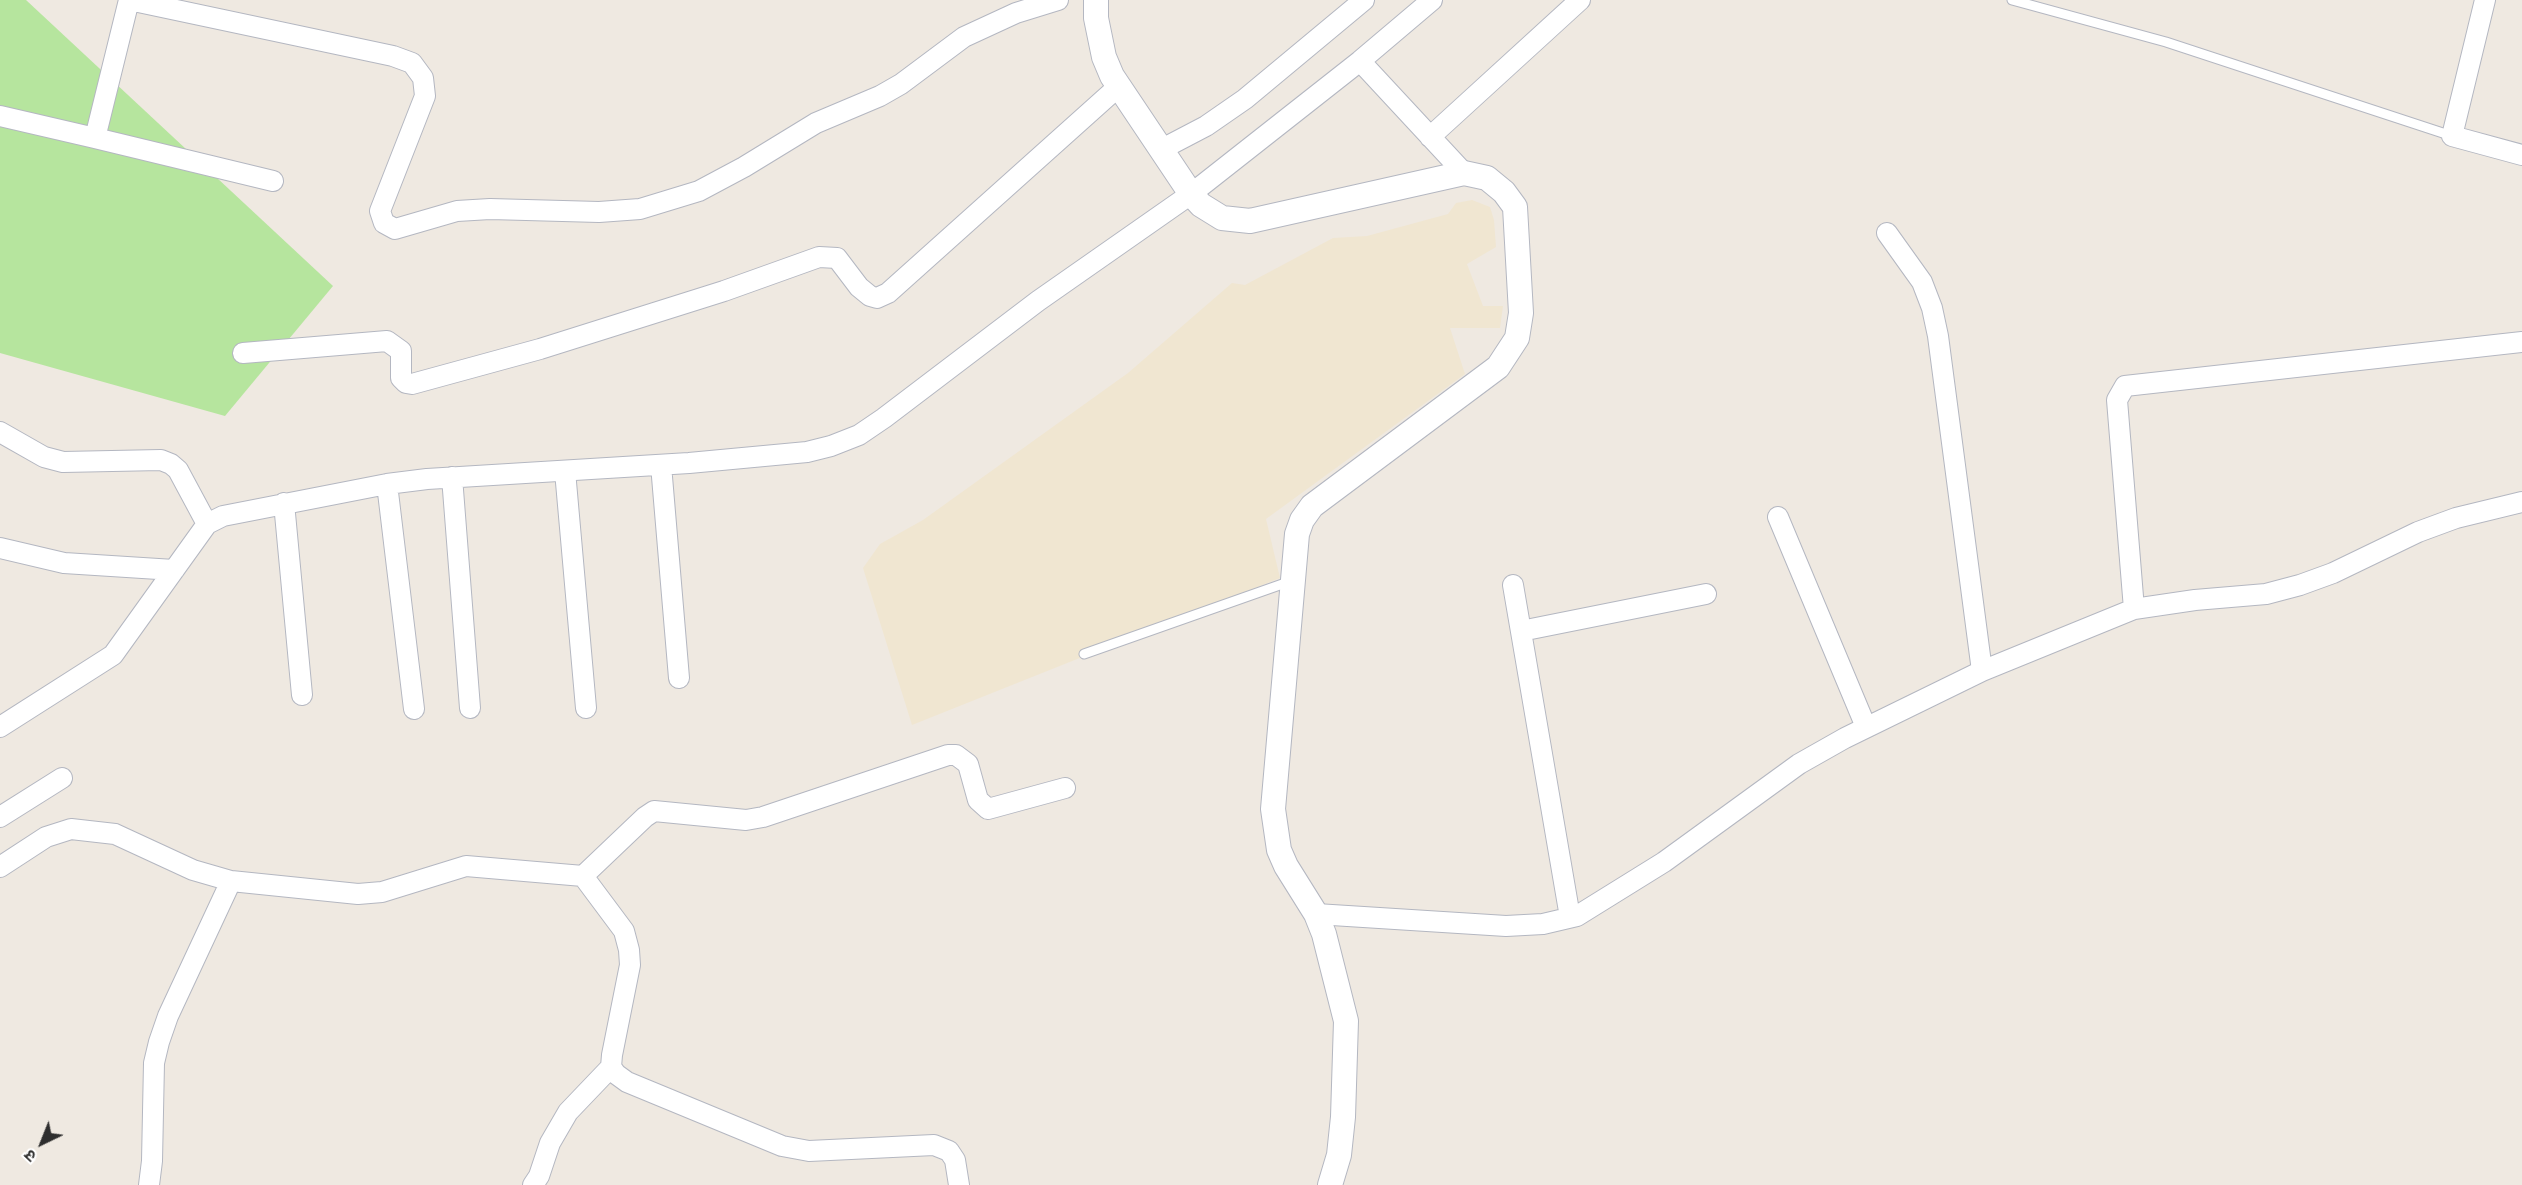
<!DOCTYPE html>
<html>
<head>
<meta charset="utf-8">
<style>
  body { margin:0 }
  #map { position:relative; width:2522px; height:1185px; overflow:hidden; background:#efe9e1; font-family:"IBM Plex Sans","Noto Sans Devanagari",sans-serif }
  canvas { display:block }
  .north { position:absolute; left:12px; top:1113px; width:60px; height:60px; -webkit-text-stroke:4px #fff; paint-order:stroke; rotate:223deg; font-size:16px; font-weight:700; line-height:24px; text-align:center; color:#2e2e2e }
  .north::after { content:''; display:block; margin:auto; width:21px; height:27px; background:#2e2e2e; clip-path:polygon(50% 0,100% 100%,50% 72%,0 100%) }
</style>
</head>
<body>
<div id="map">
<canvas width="2522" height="1185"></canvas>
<div class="north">उ</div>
</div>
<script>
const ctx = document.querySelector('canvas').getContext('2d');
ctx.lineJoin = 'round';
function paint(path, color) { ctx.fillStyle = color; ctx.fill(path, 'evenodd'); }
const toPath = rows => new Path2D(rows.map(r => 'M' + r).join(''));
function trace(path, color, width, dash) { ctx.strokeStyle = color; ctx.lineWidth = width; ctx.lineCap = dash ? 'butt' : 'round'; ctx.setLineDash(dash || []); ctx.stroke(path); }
paint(toPath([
  [1472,200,1490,207,1494,220,1496,247,1467,264,1483,306,1503,306,1500,328,1450,328,1465,374,1266,519,1280,578,912,725,863,568,880,544,923,520,1128,373,1232,283,1245,285,1333,238,1367,236,1448,214,1456,203]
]), '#f0e6d1');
paint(toPath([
  [0,0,26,0,333,286,225,416,0,353]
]), '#b6e59e');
const service = toPath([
  [2012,0,2166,42,2452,136],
  [1084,654,1291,581]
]);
const minor = toPath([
  [129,0,393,56,412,63,423,78,425,96,380,211,384,223,395,229,457,211,490,209,599,212,640,209,699,191,744,167,816,123,880,96,901,84,964,37,1016,13,1058,0],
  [129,0,95,138,273,181],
  [2485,0,2452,136,2522,155],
  [1360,61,1464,173],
  [0,116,95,138],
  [1430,137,1580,0],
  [1162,149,1206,126,1245,99,1364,0],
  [1887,233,1922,282,1932,308,1938,336,1982,671],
  [243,353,387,341,401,351,401,378,406,383,412,384,540,349,724,291,819,257,837,258,859,287,870,296,877,298,888,293,1119,86],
  [0,432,44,457,63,462,161,460,171,464,178,470,207,524],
  [661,465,679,678],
  [565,471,586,708],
  [452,477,470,708],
  [387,484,414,709],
  [284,503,302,695],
  [1778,517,1866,727],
  [0,548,64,563,174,570],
  [1513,585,1570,917],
  [2134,609,2117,400,2125,386,2522,342],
  [1521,631,1706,594],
  [0,727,113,655,207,524,223,516,387,484,427,479,689,463,807,452,831,446,859,435,884,418,1038,301,1191,194,1360,61,1432,0],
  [0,817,62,778],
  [0,867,46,837,71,829,115,834,193,870,231,881,358,894,382,892,466,866,583,876,624,931,629,950,630,965,612,1055,611,1067,616,1074,627,1082,782,1146,809,1151,934,1145,949,1151,955,1160,959,1185],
  [583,876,645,817,654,811,746,820,763,817,948,755,956,755,968,764,978,800,988,809,1065,788],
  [1316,914,1506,926,1543,924,1577,916,1664,862,1799,764,1845,738,1982,671,2134,609,2195,600,2266,594,2300,585,2333,573,2418,532,2456,518,2522,502],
  [149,1185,152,1161,154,1063,159,1042,168,1016,231,881],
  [533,1185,539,1176,550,1143,568,1112,611,1067]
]);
const tertiary = toPath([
  [1096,0,1096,18,1104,57,1112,76,1191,194,1201,205,1222,218,1250,221,1464,173,1487,178,1504,192,1515,207,1521,313,1517,338,1498,367,1312,506,1302,520,1297,534,1273,809,1279,850,1286,866,1316,914,1324,934,1346,1021,1343,1117,1339,1155,1330,1185]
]);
trace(service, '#b4b7c1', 11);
trace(minor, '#b4b7c1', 22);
trace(tertiary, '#b4b7c1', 26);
trace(service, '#fff', 9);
trace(minor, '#fff', 20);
trace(tertiary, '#fff', 24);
</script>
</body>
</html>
